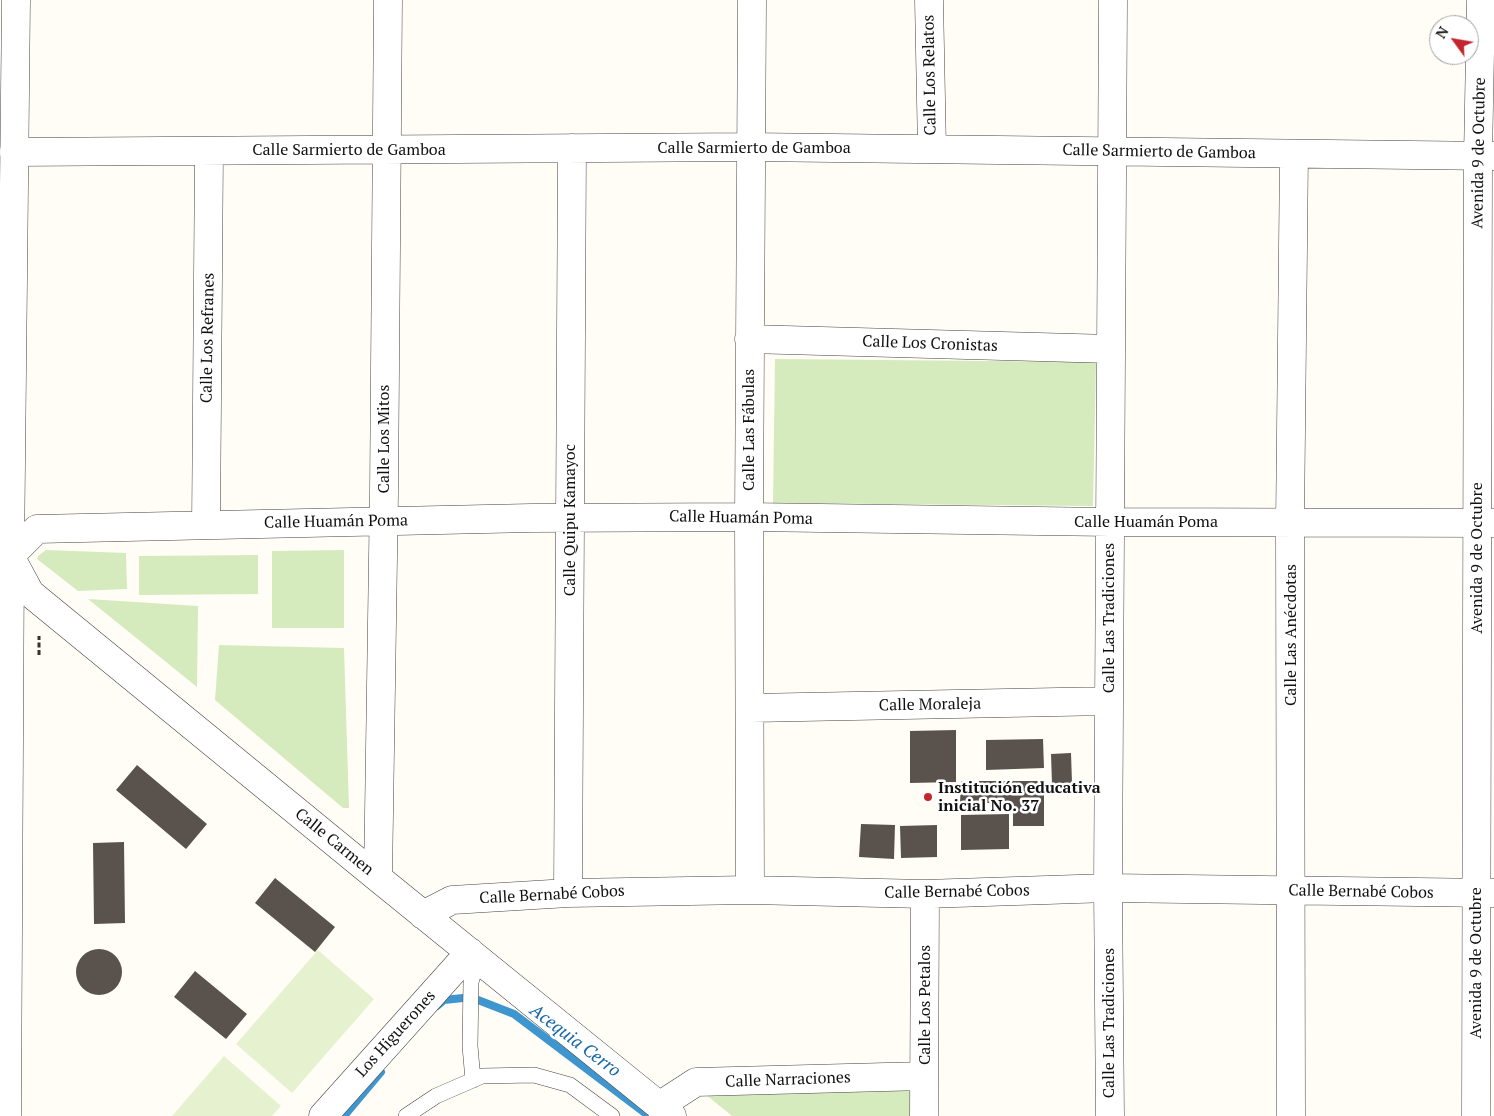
<!DOCTYPE html>
<html>
<head>
<meta charset="utf-8">
<style>
  body { margin:0 }
  #map { position:relative; width:1494px; height:1116px; overflow:hidden; background:#fffdf5; font-family:"PT Serif",serif }
  canvas { display:block }
  .north { position:absolute; left:1429px; top:15px; width:50px; height:50px; box-sizing:border-box; background:#fff; border:1px solid #a0a0a0; border-radius:50%; rotate:302deg; font-size:14px; font-weight:700; line-height:20px; text-align:center; color:#111 }
  .north::after { content:''; display:block; margin:auto; width:18px; height:22px; background:#c4262e; clip-path:polygon(50% 0,100% 100%,50% 72%,0 100%) }
</style>
</head>
<body>
<div id="map">
<canvas width="1494" height="1116"></canvas>
<div class="north">N</div>
</div>
<script>
const ctx = document.querySelector('canvas').getContext('2d');
ctx.lineJoin = 'round';
function paint(path, color) { ctx.fillStyle = color; ctx.fill(path, 'evenodd'); }
const toPath = rows => new Path2D(rows.map(r => 'M' + r).join(''));
function trace(path, color, width, dash) { ctx.strokeStyle = color; ctx.lineWidth = width; ctx.lineCap = dash ? 'butt' : 'round'; ctx.setLineDash(dash || []); ctx.stroke(path); }
function label(font, color, halo, rows, align = 'center') {
  ctx.font = font + ' "PT Serif",serif'; ctx.lineWidth = 5; ctx.setLineDash([]); ctx.textBaseline = 'middle'; ctx.strokeStyle = halo; ctx.fillStyle = color; for (const [text, x, y, turn = 0] of rows) {
    ctx.save(); ctx.translate(x, y); ctx.rotate((+turn || 0) * Math.PI / 180); ctx.textAlign = isNaN(turn) ? turn : align; if (halo) ctx.strokeText(text, 0, 0); ctx.fillText(text, 0, 0); ctx.restore();
  }
}
paint(toPath([
  [775,359,1096,362,1093,506,773,503],
  [46,550,126,553,127,589,78,591,37,559,38,556],
  [344,550,344,628,272,628,272,551],
  [258,555,258,594,139,595,139,556],
  [88,599,198,606,197,687],
  [219,645,344,648,349,808,343,808,215,700],
  [914,1086,914,1116,732,1116,705,1094]
]), '#d5ebbd');
paint(toPath([
  [318,950,374,999,292,1093,236,1044],
  [224,1056,281,1106,272,1116,172,1116]
]), '#e6f2cf');
trace(toPath([
  [478,1000,514,1014,649,1116],
  [437,1006,444,1000,463,998],
  [344,1116,381,1072]
]), '#3f96cf', 8);
paint(toPath([
  [956,730,956,782,910,783,910,731],
  [1043,739,1044,768,986,770,986,740],
  [1071,753,1072,783,1052,784,1051,754],
  [137,765,207,824,186,849,116,790],
  [961,781,1044,781,1044,826,1013,826,1013,803,960,803],
  [1009,814,1009,849,961,850,961,815],
  [861,824,895,825,894,859,859,857],
  [937,825,937,857,901,858,900,826],
  [124,842,125,923,94,924,93,843],
  [275,878,335,927,315,952,255,903],
  '76 972a23 23 0 1 1 46 0a23 23 0 1 1-46 0Z',
  [195,971,247,1014,226,1039,174,997]
]), '#5a524d');
const service = toPath([
  [473,1080,470,1046,471,982,478,959],
  [406,1116,436,1096,482,1076,534,1075,570,1085,612,1116]
]);
const minor = toPath([
  [929,0,932,149],
  [14,152,750,147,1494,156],
  [749,339,1111,349],
  [206,525,209,151],
  [0,556,10,556,37,529,531,518,749,517,1110,522,1494,523],
  [10,556,30,593,378,878,672,1116],
  [751,708,1109,701],
  [378,878,384,493,388,0],
  [750,890,749,517,752,0],
  [568,893,572,148],
  [423,915,452,900,568,893,750,890,925,894,1108,888,1494,893],
  [659,1106,696,1082,924,1076],
  [323,1116,470,952],
  [924,1116,925,894],
  [1110,1116,1108,888,1113,0],
  [1291,1116,1290,523,1294,154]
]);
const tertiary = toPath([
  [7,1116,10,556,16,0],
  [1476,1116,1478,157,1481,0]
]);
trace(service, '#444', 16);
trace(minor, '#444', 29);
trace(tertiary, '#444', 29);
trace(toPath([
  [39,655,39,636]
]), '#333', 3, [5, 2.5]);
trace(service, '#fff', 15);
trace(minor, '#fff', 28);
trace(tertiary, '#fff', 28);
for (const [x, y, r, color] of [
  [928,797,5,"#c4262e"]
]) { const dot = new Path2D(); dot.arc(x, y, r, 0, 2 * Math.PI); ctx.fillStyle = color; ctx.fill(dot); trace(dot, '#fff', 2); }
label('16px', '#111', '#fff', [
  ["Calle Los Relatos",930,75,-91],
  ["Calle Sarmierto de Gamboa",754,148],
  ["Calle Sarmierto de Gamboa",349,150],
  ["Calle Sarmierto de Gamboa",1159,152,1],
  ["Avenida 9 de Octubre",1479,153,-89],
  ["Calle Los Refranes",208,338,-89],
  ["Calle Los Cronistas",930,344,2],
  ["Calle Las Fábulas",749,430,-90],
  ["Calle Los Mitos",384,439,-90],
  ["Calle Huamán Poma",741,518,1],
  ["Calle Quipu Kamayoc",570,520,-90],
  ["Calle Huamán Poma",336,522,-1],
  ["Calle Huamán Poma",1146,522],
  ["Avenida 9 de Octubre",1477,558,-90],
  ["Calle Las Tradiciones",1109,618,-90],
  ["Calle Las Anécdotas",1291,635,-90],
  ["Calle Moraleja",930,705,-1],
  ["Calle Carmen",334,842,39],
  ["Calle Bernabé Cobos",957,892,-1],
  ["Calle Bernabé Cobos",1361,892,1],
  ["Calle Bernabé Cobos",552,895,-3],
  ["Avenida 9 de Octubre",1476,963,-90],
  ["Calle Los Petalos",925,1005,-90],
  ["Calle Las Tradiciones",1109,1023,-90],
  ["Los Higuerones",396,1034,-48],
  ["Calle Narraciones",788,1080,-2]
]);
label('bold 16px', '#111', '#fff', [
  ["Institución educativa",938,788],
  ["inicial No. 37",938,806]
], 'left');
label('italic 18px', '#1768a6', '#fff', [
  ["Acequia Cerro",575,1041,37]
]);
</script>
</body>
</html>
